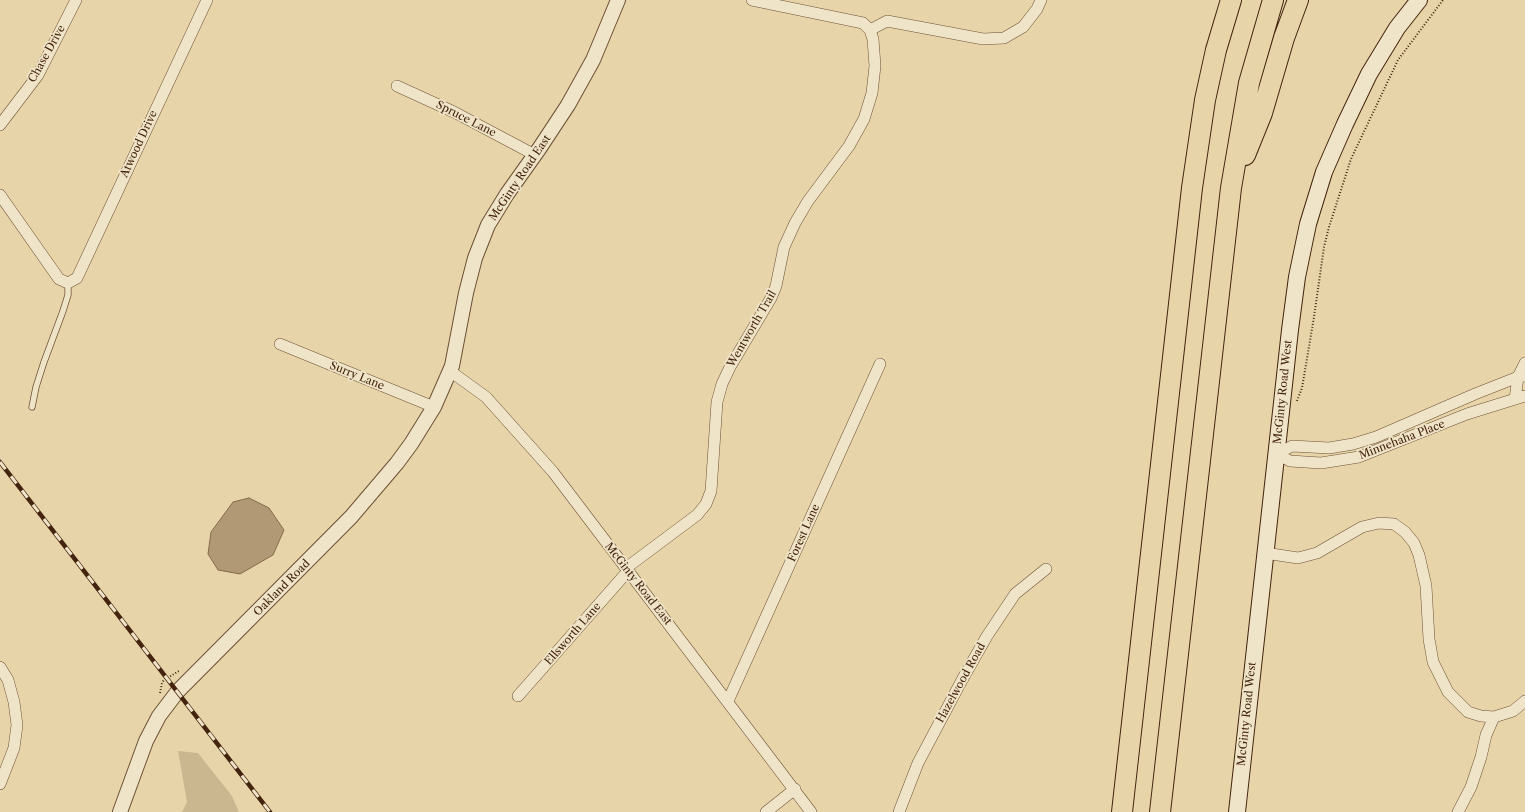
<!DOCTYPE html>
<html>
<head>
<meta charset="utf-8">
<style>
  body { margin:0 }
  canvas { display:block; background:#e7d5a9 }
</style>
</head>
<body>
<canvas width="1525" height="812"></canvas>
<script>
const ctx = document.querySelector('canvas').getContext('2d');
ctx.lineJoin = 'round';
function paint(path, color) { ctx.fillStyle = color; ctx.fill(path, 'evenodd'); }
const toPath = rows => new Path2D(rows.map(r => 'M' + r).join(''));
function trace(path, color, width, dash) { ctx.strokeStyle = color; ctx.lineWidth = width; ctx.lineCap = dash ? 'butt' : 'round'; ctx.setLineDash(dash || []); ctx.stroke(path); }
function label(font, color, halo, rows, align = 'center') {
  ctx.font = font + ' "Libre Caslon Text",serif'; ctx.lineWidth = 3.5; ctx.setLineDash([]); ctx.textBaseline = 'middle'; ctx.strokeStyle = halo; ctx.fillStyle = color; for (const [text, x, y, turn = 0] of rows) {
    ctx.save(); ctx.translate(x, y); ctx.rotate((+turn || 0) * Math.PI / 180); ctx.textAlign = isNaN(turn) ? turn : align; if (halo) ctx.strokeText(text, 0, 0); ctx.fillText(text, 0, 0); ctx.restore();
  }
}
paint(toPath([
  [178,751,198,753,232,796,239,812,182,812,187,802]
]), '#cbb78f');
const water = toPath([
  [249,498,269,508,284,530,273,555,240,574,218,570,208,554,211,532,233,502,249,498]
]);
paint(water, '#b09974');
trace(water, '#856a4b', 1);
const service = toPath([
  [32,407,36,387,44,362,63,311,68,295,68,283]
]);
const minor = toPath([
  [870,30,887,21,983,39,1004,38,1023,27,1037,9,1041,0],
  [397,86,454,112,535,155],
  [0,125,38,75,76,0],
  [0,195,59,279,68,283,77,278,207,0],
  [280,344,434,407],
  [450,371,486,397,553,472,811,812],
  [1525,376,1518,377,1475,394,1376,437,1353,444,1329,448,1292,446,1277,454,1290,461,1321,463,1359,457,1467,414,1525,396],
  [1515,399,1518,377,1525,363],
  [1265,553,1298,558,1317,553,1362,527,1379,523,1394,524,1405,532,1414,543,1419,555,1426,586,1429,639,1433,662,1448,692,1468,712,1481,716,1494,717,1513,711,1525,701],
  [626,568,697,515,706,504,711,491,717,402,722,384,730,367,771,298,776,286,784,247,795,223,808,201,849,146,864,119,872,93,875,66,873,39,870,30,863,23,752,0],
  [0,667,8,680,14,702,17,725,14,748,0,784],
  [518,696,628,571],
  [728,701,880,364],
  [766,812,795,789],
  [899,812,918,763,962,680,987,636,1015,594,1046,569],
  [1458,812,1471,787,1481,757,1486,735,1494,717]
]);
const tertiary = toPath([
  [120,812,146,741,159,716,178,691,351,517,397,463,411,444,434,407,452,366,466,293,475,258,488,225,507,194,539,149,568,105,593,60,618,0]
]);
const secondary = toPath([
  [1237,812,1290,330,1297,277,1308,224,1324,172,1345,124,1369,74,1397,28,1419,0]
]);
const motorway = toPath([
  [1245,155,1262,113,1284,38,1298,0],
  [1122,812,1192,188,1205,100,1216,50,1231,0],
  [1160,812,1231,188,1249,83,1273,0]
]);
trace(service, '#6d5035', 7);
trace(minor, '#6d5035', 12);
trace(tertiary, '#6d5035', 16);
trace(secondary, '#44240e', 18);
trace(motorway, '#44240e', 22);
trace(toPath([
  [1297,401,1302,388,1314,317,1324,247,1329,227,1351,159,1398,60,1443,0],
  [160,693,162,683,164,680,179,671]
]), '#44240e', 2, [1, 2]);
trace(service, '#efe4c7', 5.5);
trace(minor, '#efe4c7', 11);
trace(tertiary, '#efe4c7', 14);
trace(secondary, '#efe4c7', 16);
trace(motorway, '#e7d5a9', 20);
const rail = toPath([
  [0,462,270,812]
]);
trace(rail, '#44240e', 4.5);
trace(rail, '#efe4c7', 3, [9]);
label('11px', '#44240e', '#efe4c7', [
  ["Chase Drive",47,54,-61],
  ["Spruce Lane",466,119,27],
  ["Atwood Drive",139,144,-65],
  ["McGinty Road East",520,178,-56],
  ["Wentworth Trail",752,329,-60],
  ["Surry Lane",357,376,22],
  ["McGinty Road West",1283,392,-84],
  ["Minnehaha Place",1402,440,-21],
  ["Forest Lane",804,533,-66],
  ["McGinty Road East",638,584,52],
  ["Oakland Road",282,588,-45],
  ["Ellsworth Lane",573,634,-49],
  ["Hazelwood Road",961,683,-61],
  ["McGinty Road West",1247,714,-84]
]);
</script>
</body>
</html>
